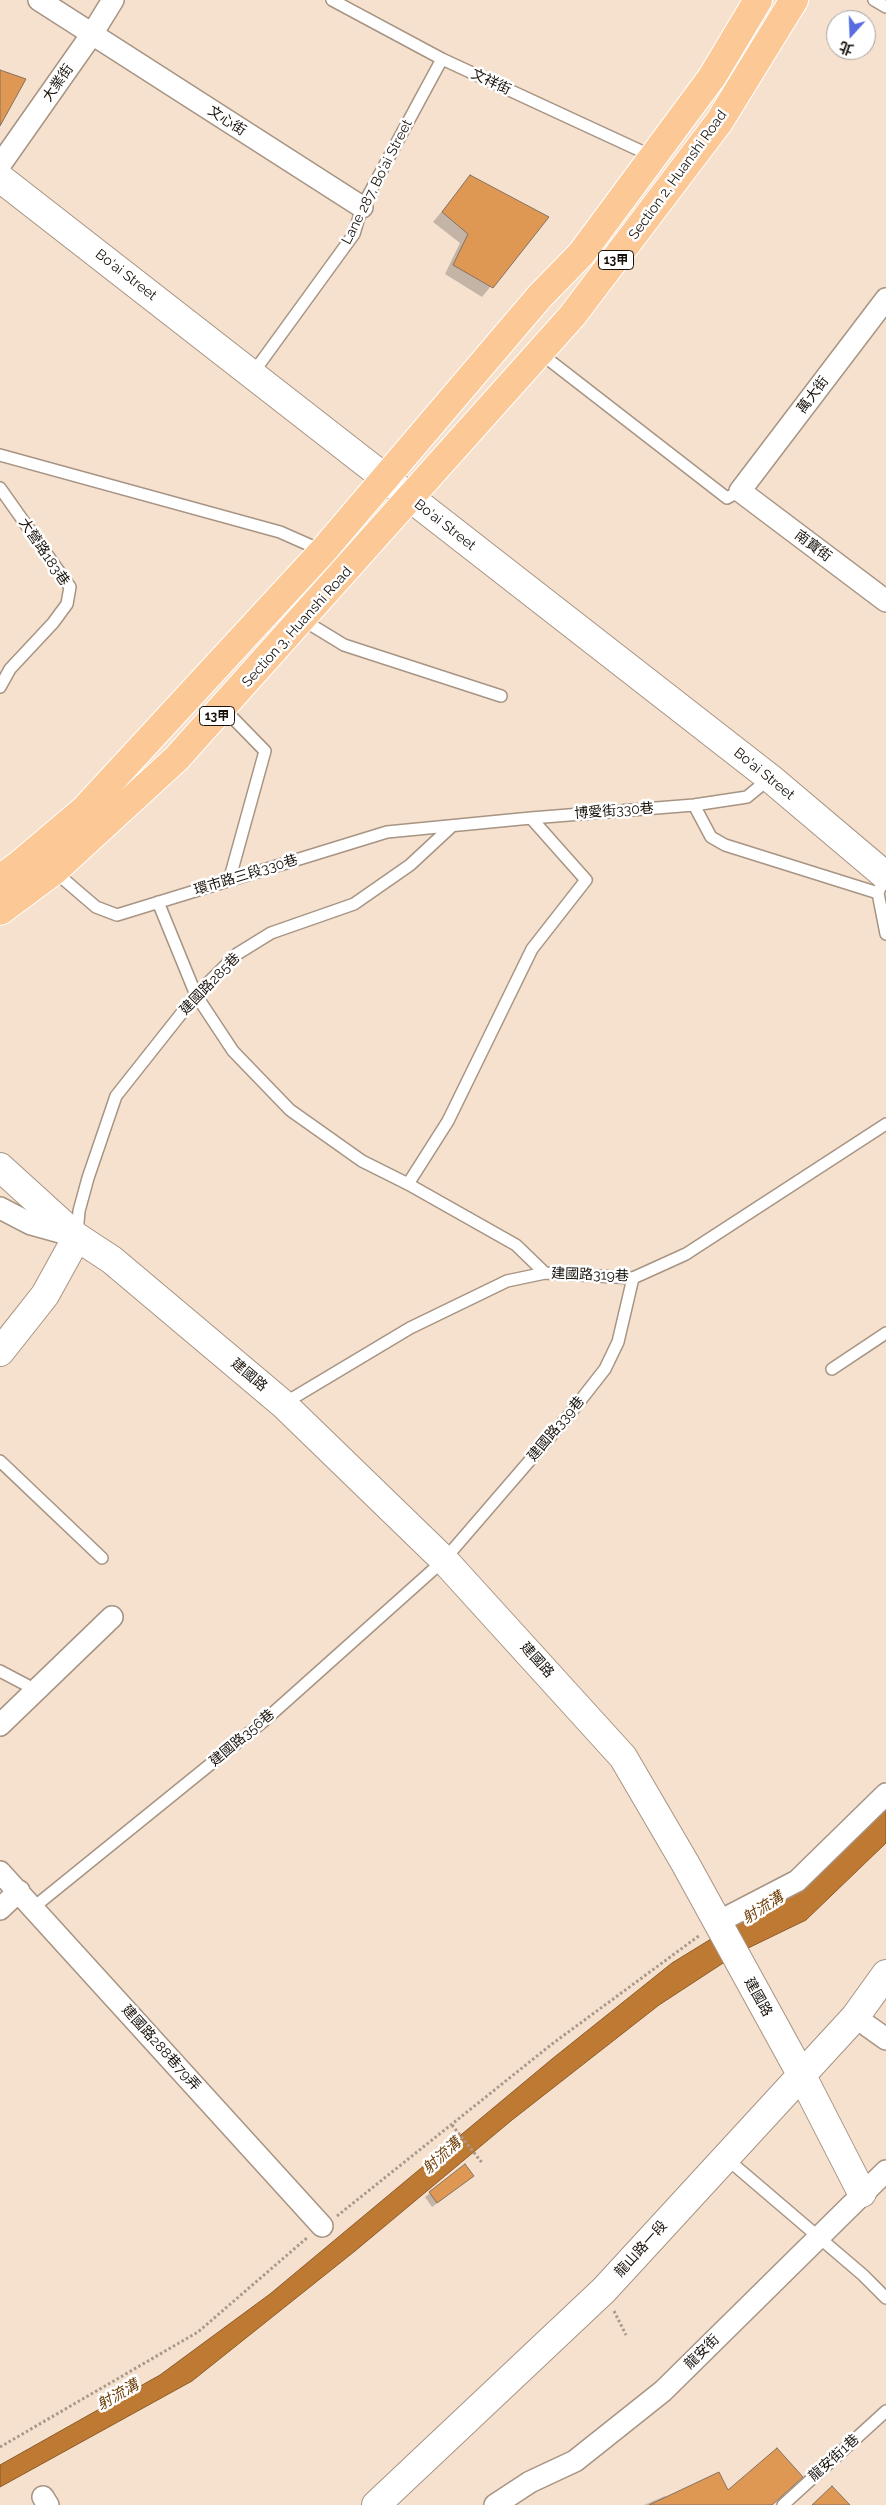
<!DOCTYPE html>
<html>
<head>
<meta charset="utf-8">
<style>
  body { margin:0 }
  #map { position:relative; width:886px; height:2505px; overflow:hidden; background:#f6e1cf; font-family:Raleway,"Noto Sans TC",sans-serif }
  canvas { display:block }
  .north { position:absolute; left:826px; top:10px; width:50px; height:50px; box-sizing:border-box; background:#fff; border:1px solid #a3a09e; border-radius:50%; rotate:200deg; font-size:14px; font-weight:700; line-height:20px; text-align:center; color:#19120c }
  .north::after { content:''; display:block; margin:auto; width:18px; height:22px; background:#586be1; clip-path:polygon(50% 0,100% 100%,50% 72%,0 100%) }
</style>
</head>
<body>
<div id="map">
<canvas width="886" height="2505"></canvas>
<div class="north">北</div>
</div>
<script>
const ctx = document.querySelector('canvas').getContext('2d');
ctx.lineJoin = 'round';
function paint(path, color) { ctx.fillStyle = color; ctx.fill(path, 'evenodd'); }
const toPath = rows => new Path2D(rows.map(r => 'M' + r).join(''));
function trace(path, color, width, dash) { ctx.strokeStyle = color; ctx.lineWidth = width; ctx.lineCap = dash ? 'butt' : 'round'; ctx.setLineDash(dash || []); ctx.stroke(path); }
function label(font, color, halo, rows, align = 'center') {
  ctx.font = font + ' Raleway,"Noto Sans TC",sans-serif'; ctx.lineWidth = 5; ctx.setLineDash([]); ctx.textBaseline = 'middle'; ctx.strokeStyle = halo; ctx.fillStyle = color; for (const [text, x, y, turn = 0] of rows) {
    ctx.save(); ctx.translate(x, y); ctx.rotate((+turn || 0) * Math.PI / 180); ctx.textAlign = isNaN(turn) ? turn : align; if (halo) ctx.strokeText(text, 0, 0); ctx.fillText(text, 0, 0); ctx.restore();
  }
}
const water = toPath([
  [886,1802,886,1843,806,1920,740,1952,659,2005,512,2120,355,2251,192,2381,0,2487,0,2465,160,2375,270,2294,552,2059,672,1963,724,1931,886,1802]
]);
paint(water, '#be7932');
trace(water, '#8c5a27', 1);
paint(toPath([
  [470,177,547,218,482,297,445,274,460,243,433,222],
  [465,2166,468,2180,432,2207,425,2197],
  [728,2492,771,2505,644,2505,665,2496,665,2499]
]), '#0003');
const building = toPath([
  [0,70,26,79,0,126,0,70],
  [470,175,549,217,493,288,453,265,468,234,442,212,470,175],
  [465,2164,474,2176,437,2203,429,2192,465,2164],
  [777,2448,803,2477,772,2505,649,2505,719,2472,728,2490,777,2448],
  [832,2486,850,2505,812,2505,832,2486]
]);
paint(building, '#df9854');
trace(building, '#837161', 1);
const lane = toPath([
  [332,0,442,59,654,157],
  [874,0,886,7],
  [540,353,727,498,740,491],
  [253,373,354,234,362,207,442,59],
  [0,455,280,532,323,551],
  [0,488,70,587,67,604,53,623,10,669,0,687],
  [303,620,344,645,501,696],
  [224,709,265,751,229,881],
  [694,805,711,837,725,845,878,893],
  [54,871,96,907,117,915,387,832,531,818,694,805,747,797,770,778],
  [880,888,878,893,886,934],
  [158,902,196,995,233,1051,290,1110,362,1161,408,1184,516,1245,545,1273],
  [408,1184,448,1121,532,949,586,880,531,818],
  [77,1234,79,1211,88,1178,116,1096,196,995,237,954,271,933,354,904,410,865,452,826],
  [832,1369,886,1333],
  [283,1404,410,1328,507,1281,545,1273,633,1278,686,1254,886,1124],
  [0,1461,102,1558],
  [0,1671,36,1690],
  [34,1907,265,1720,444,1560,569,1415,605,1369,618,1342,633,1278],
  [726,2158,863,2275,886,2298],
  [783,2505,886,2411]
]);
const street = toPath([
  [39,0,362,207],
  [0,165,92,34,113,0],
  [886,299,740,491,886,601],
  [0,1208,31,1224,74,1236],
  [0,1725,112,1617],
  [0,1872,322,2226],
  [0,1909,19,1891],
  [716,1923,797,1881,886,1794],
  [855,2017,886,2039],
  [43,2497,48,2505],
  [495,2505,530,2482,575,2461,663,2391,886,2171]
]);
const secondary = toPath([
  [0,178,770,778,886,876],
  [0,1167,77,1237,112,1260,283,1404,444,1560,623,1757,685,1863,801,2074,862,2193],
  [0,1352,45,1295,77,1237],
  [376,2505,604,2290,855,2017,886,1974]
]);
const primary = toPath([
  [0,879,19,865,84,810,323,551,540,296,581,254,712,77,758,0],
  [0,911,54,871,177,758,572,316,719,122,794,0]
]);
trace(lane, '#a79483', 14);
trace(street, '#a79483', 24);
trace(secondary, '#a79483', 30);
trace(primary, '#fff', 30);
trace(toPath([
  [452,2125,483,2164],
  [337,2216,552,2044,700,1935],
  [614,2311,626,2335],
  [0,2447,198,2332,308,2237]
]), '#a9998b', 3, [2.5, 2.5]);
trace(lane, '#fff', 11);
trace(street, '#fff', 21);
trace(secondary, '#fff', 28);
trace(primary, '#fbc896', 28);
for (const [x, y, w] of [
  [616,260,35],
  [217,716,35]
]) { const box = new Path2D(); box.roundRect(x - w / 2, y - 9.5, w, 19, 4); ctx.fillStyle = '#fff'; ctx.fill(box); trace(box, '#19120c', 1); }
label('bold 12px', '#19120c', null, [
  ["13甲",616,260],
  ["13甲",217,716]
]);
label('14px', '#19120c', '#fff', [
  ["文祥街",491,82,25],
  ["大業街",58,83,-55],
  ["文心街",227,121,33],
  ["Section 2, Huanshi Road",678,175,-54],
  ["Lane 287, Bo'ai Street",377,182,-63],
  ["Bo'ai Street",126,275,38],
  ["萬大街",813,395,-53],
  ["Bo'ai Street",445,525,38],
  ["南寶街",813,546,37],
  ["大營路183巷",44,552,56],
  ["Section 3, Huanshi Road",297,627,-48],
  ["Bo'ai Street",764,774,39],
  ["博愛街330巷",614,811,-4],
  ["環市路三段330巷",246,875,-17],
  ["建國路285巷",210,984,-46],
  ["建國路319巷",590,1275,2],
  ["建國路",249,1375,40],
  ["建國路339巷",556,1429,-50],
  ["建國路",537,1660,48],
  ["建國路356巷",242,1738,-40],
  ["建國路",758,1997,61],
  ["建國路288巷79弄",161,2048,48],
  ["龍山路一段",641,2249,-48],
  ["龍安街",702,2352,-45],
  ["龍安街1巷",834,2458,-42]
]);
label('italic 15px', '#6e3f08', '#fff', [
  ["射流溝",763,1908,-33],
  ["射流溝",442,2156,-42],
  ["射流溝",118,2395,-30]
]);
</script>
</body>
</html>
